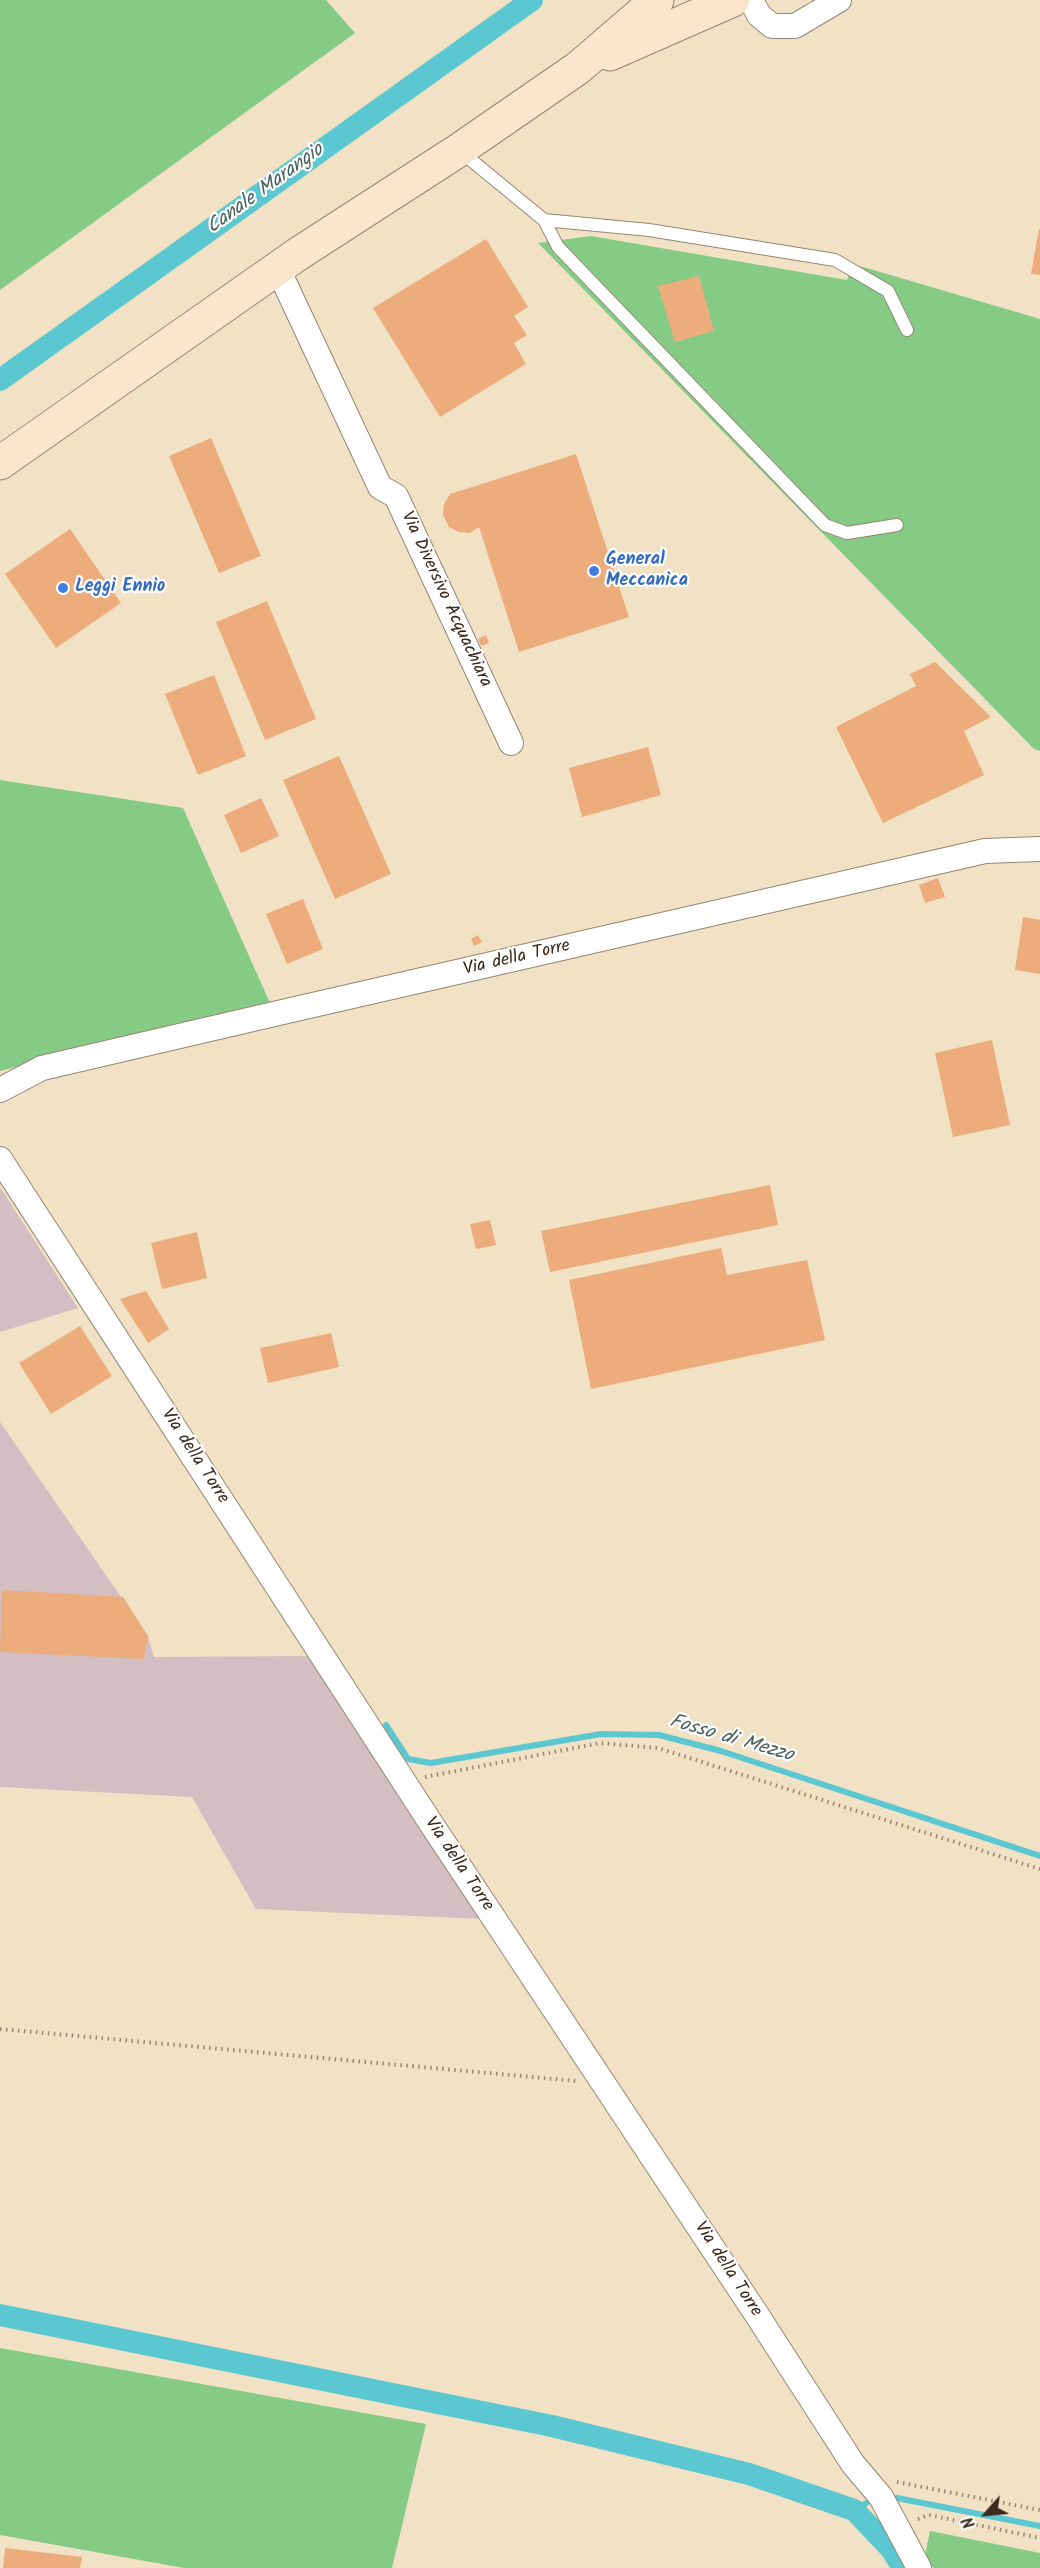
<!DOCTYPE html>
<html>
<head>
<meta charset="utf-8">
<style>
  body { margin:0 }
  #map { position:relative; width:1040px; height:2568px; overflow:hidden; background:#f1e2c5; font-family:Kalam,sans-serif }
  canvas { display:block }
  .north { position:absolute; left:956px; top:2484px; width:60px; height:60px; -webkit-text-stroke:4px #fff; paint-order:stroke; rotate:243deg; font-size:16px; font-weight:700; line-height:24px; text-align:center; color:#3b2a1e }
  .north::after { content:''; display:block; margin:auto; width:21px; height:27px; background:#3b2a1e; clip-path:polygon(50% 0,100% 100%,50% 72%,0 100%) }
</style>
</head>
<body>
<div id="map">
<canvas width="1040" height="2568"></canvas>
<div class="north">N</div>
</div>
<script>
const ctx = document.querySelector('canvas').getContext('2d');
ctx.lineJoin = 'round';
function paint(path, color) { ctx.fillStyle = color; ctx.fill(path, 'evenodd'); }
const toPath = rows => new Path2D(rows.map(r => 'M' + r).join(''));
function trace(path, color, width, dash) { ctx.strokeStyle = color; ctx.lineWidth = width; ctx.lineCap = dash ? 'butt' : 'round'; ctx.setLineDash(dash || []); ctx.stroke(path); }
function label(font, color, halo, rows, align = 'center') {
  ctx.font = font + ' Kalam,sans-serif'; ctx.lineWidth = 4.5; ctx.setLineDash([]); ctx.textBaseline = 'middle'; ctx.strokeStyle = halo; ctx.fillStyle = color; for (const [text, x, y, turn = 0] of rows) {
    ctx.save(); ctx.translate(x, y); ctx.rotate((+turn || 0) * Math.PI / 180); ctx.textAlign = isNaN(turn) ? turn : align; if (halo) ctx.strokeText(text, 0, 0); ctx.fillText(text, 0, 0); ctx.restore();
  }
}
paint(toPath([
  [0,1187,78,1308,0,1332],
  [0,1422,148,1636,154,1657,311,1656,483,1919,256,1909,192,1797,0,1787]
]), '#d2bec3');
paint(toPath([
  [0,0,326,0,355,33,0,290],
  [591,236,847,280,853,264,1040,319,1040,751,1034,749,538,243],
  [0,780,183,808,270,1003,0,1071],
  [0,2348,426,2424,392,2568,184,2568,0,2535],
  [930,2531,1040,2553,1040,2568,933,2568,925,2555]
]), '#85cb86');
trace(toPath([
  [386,1725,408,1759,431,1763,601,1734,659,1735,721,1751,1040,1856],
  [897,2498,1040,2526],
  [854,2510,868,2502]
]), '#5bc7d1', 6);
trace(toPath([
  [0,380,532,0],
  [0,2315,552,2426,749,2474,854,2510,891,2549,903,2568]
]), '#5bc7d1', 22);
paint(toPath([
  [1039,229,1040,229,1040,275,1031,274],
  [486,239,528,307,514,316,527,335,514,343,526,364,440,417,373,308],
  [699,276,714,331,675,342,658,286],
  [211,438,261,556,219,573,169,456],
  [576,454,629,617,519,652,479,527,470,533,459,532,449,527,443,515,444,504,450,494],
  [70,529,121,603,56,648,5,574],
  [267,601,316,719,265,740,216,622],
  [486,635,489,643,481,646,478,639],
  [935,662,991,717,964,731,984,775,883,823,836,727,916,686,910,674],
  [214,675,246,756,198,775,165,694],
  [648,747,661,795,582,817,569,768],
  [339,756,391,874,335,899,283,780],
  [261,798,279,836,241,853,224,815],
  [938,878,945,897,925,903,919,885],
  [303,899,323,949,287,964,266,914],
  [1023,917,1040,920,1040,974,1015,970],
  [478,935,482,942,474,946,471,939],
  [992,1040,1010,1125,953,1137,935,1053],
  [770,1185,778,1225,550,1272,541,1231],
  [490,1220,496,1245,476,1249,470,1224],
  [197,1232,207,1278,162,1289,151,1243],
  [721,1248,727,1275,807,1260,825,1340,591,1389,569,1280],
  [146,1291,169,1329,148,1343,120,1299],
  [80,1326,112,1376,51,1414,19,1363],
  [331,1333,339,1367,268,1383,260,1348],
  [2,1590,123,1597,148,1636,144,1659,0,1652],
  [5,2548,82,2557,80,2568,3,2568]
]), '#edac7b');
const lane = toPath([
  [460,151,544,220,649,230,835,260,888,291,907,330],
  [544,220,558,247,825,525,847,533,897,525]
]);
const street = toPath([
  [751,0,759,15,772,26,795,26,839,0],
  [278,269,380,487,396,496,511,743],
  [0,1090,42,1068,300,1008,985,851,1040,849],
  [0,1159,434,1828,757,2315,853,2464,881,2497,919,2568]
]);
const secondary = toPath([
  [610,54,733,0],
  [0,463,298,254,459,150,578,68,657,0]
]);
trace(lane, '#968672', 14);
trace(street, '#968672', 26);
trace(secondary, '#968672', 35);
trace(toPath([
  [425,1777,600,1743,658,1748,1040,1869],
  [0,2029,577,2081],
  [897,2482,1040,2510],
  [918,2519,929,2515,1040,2538]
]), '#968672', 4, [1.5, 4.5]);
trace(lane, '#fff', 12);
trace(street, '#fff', 24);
trace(secondary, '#fbe5cf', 33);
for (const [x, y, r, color] of [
  [594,571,6,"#3f7fe0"],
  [63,588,6,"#3f7fe0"]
]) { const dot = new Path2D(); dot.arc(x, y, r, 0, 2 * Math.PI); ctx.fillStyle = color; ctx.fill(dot); trace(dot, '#fff', 2); }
label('bold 18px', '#366cbe', '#fff', [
  ["General",606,561],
  ["Meccanica",606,582],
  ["Leggi Ennio",75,588]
], 'left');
label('18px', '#3b2a1e', '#fff', [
  ["Via Diversivo Acquachiara",445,600,65],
  ["Via della Torre",517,959,-13],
  ["Via della Torre",194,1457,57],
  ["Via della Torre",458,1865,56],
  ["Via della Torre",727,2270,57]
]);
label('italic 20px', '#46615d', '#fff', [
  ["Canale Marangio",266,190,-36],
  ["Fosso di Mezzo",731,1740,16]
]);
</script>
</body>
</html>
